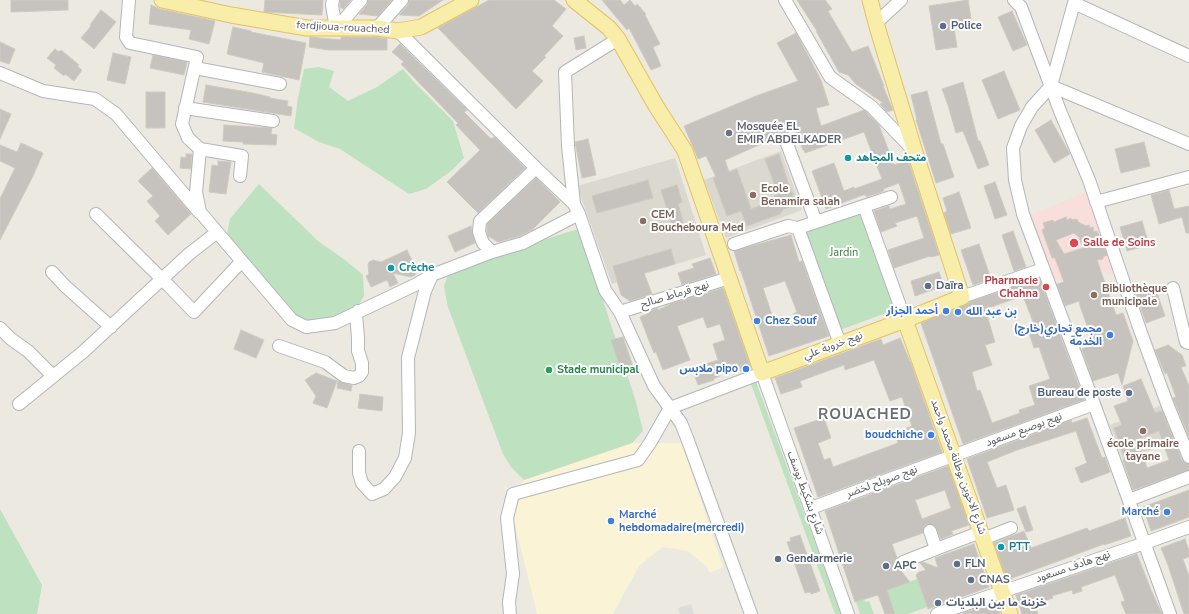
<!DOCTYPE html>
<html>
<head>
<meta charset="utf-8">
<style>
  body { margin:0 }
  canvas { display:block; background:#ebe9e0 }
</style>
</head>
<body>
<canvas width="1189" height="614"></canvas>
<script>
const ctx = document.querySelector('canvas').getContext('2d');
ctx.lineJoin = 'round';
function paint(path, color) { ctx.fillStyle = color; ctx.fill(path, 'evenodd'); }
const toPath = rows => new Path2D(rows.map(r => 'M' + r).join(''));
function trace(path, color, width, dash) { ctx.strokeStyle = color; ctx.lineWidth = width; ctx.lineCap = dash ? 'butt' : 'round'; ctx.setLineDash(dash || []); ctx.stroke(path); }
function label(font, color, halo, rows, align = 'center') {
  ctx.font = font + ' "Nunito Sans","Noto Sans Arabic",sans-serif'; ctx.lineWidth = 4; ctx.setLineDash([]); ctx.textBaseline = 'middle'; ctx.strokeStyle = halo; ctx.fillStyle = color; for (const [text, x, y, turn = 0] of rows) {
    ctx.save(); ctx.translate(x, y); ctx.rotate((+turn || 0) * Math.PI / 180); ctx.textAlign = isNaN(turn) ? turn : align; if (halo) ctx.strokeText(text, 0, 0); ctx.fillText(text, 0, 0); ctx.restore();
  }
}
paint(toPath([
  [632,443,682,443,723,567,710,573,707,567,688,551,662,547,639,566,613,614,537,614,505,485,513,494,524,480]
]), '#faf3d6');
paint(toPath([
  [691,604,694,614,680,614,678,608]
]), '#dedcd8');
paint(toPath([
  [781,151,802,210,726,238,704,180],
  [675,158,706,255,612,284,577,186],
  [1162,405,1179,440,1123,460,1110,425]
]), '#dad8cf');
paint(toPath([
  [1090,191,1117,272,1109,275,1102,270,1070,281,1056,280,1051,271,1030,215]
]), '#f8dfdc');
paint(toPath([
  [319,67,334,71,329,87,348,101,377,87,403,69,412,80,453,121,464,158,451,171,426,189,409,194,340,149,319,142,294,128,298,98,304,69],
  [259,184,318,241,345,260,363,275,364,296,352,315,294,323,227,234,230,219],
  [861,210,897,309,840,330,803,231],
  [580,229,636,402,643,431,632,443,524,480,511,467,503,454,448,307,444,286,448,275,482,260,568,232],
  [756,382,841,614,835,614,751,384],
  [0,509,42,585,37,614,0,614],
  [857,578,865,602,869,601,874,614,860,614,849,581],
  [917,579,927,607,908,614,895,614,887,590]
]), '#bee1bf');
const building = toPath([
  [11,0,68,0,68,10,11,12,11,0],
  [265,0,323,0,322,15,264,12,265,0],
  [340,0,351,0,343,9,340,7,340,0],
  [368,0,392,0,378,16,359,14,367,5,368,0],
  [409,0,443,0,419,16,399,15,408,5,409,0],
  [489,0,554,0,566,9,552,26,563,36,544,56,546,57,532,71,543,81,516,109,438,28,489,0],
  [602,0,620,0,624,5,630,0,635,6,637,4,646,14,645,15,660,44,653,47,661,66,651,70,629,28,627,30,602,0],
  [797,0,825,0,832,9,828,11,852,52,868,46,884,86,883,86,893,110,887,112,880,104,883,103,856,84,848,75,839,72,816,31,817,31,797,0],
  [968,0,972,25,954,28,957,47,936,50,929,6,968,0],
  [151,5,160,9,215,21,209,44,189,39,191,30,149,24,151,5],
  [101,10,116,22,94,49,81,38,91,26,90,25,101,10],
  [1012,11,1027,45,1013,51,998,17,1012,11],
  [233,27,251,31,251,32,306,43,299,80,262,72,264,63,227,54,233,27],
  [796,33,821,80,829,105,816,108,821,126,864,110,879,125,894,165,908,160,939,255,931,257,930,256,894,268,888,250,924,238,917,216,895,223,897,226,881,232,874,211,889,206,890,209,906,204,899,183,883,189,884,191,866,197,866,195,863,195,826,209,812,171,834,163,844,191,854,187,854,189,882,179,864,132,805,153,804,150,803,150,795,129,725,160,729,172,737,169,751,209,775,200,774,196,778,194,765,159,779,154,791,192,793,193,792,200,794,206,783,209,780,214,747,226,741,211,727,216,713,178,716,177,706,156,698,159,684,126,756,96,798,81,777,43,796,33],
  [584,36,586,48,576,50,574,38,584,36],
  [310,37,341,40,341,37,376,37,387,39,387,50,329,50,309,47,310,37],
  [0,42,15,49,9,64,0,61,0,42],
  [400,44,467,110,464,112,491,139,494,137,525,168,478,213,447,182,480,150,456,125,458,123,401,64,404,62,392,52,400,44],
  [55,49,59,52,61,50,79,65,77,66,82,70,74,81,65,74,64,76,54,68,56,65,47,58,55,49],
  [113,53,131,57,125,84,107,80,113,53],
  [153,55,187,62,184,75,150,68,153,55],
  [1004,71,1020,110,998,119,982,80,1004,71],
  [963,82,978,141,980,141,989,165,978,169,963,131,956,133,948,105,942,89,963,82],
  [206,85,253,93,270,97,270,98,288,101,287,106,292,107,291,116,203,102,206,85],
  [927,91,941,144,943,144,954,177,936,183,916,120,917,120,911,95,927,91],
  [146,92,165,92,165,128,146,128,146,92],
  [0,109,11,114,0,139,0,109],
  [1051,120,1070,154,1054,163,1035,130,1051,120],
  [224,125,272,128,271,134,277,135,276,145,243,144,243,142,223,141,224,125],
  [588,139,596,175,582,178,575,142,588,139],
  [1144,142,1150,166,1121,173,1115,149,1144,142],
  [21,143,43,153,33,176,0,240,0,199,15,168,0,161,0,145,17,152,21,143],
  [186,154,192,154,191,169,180,168,181,157,186,158,186,154],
  [218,161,231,162,226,194,209,192,212,165,218,166,218,161],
  [152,168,191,214,168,235,155,221,160,216,147,201,153,196,138,181,152,168],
  [536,178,560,202,533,229,520,236,498,242,488,236,487,231,487,224,536,178],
  [648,180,653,198,597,213,592,196,648,180],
  [995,182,1007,215,995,219,984,186,995,182],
  [677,185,682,202,678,204,685,228,674,232,661,190,677,185],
  [1169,190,1174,209,1189,206,1189,233,1186,233,1182,217,1159,224,1151,195,1169,190],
  [959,192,971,228,951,234,944,213,947,211,943,198,959,192],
  [1066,217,1067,220,1071,218,1072,220,1077,219,1078,222,1086,226,1089,225,1090,228,1093,227,1094,232,1097,231,1107,255,1103,257,1103,259,1097,260,1116,315,1123,313,1133,341,1122,385,1118,373,1093,381,1082,349,1094,345,1080,306,1079,301,1065,306,1057,284,1064,282,1055,258,1052,258,1042,230,1045,228,1043,223,1053,220,1054,222,1066,217],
  [1074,233,1079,237,1083,248,1064,254,1056,240,1074,233],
  [1142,221,1149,245,1127,251,1120,227,1142,221],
  [471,226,475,243,455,252,448,236,471,226],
  [1013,231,1026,267,1014,271,1002,235,1013,231],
  [791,235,799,262,802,261,829,336,769,356,741,271,740,271,734,251,791,235],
  [785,281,797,312,793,314,795,321,776,327,763,288,785,281],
  [979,244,991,279,973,285,961,250,979,244],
  [671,249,675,264,644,273,652,294,630,301,621,295,613,266,671,249],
  [407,250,417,271,415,275,411,277,393,273,398,283,390,287,387,280,371,287,366,276,369,274,368,265,369,262,373,260,381,262,407,250],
  [710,258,716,274,682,285,678,273,694,268,692,264,710,258],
  [939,272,944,286,915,296,911,281,939,272],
  [1039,278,1084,400,963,444,921,323,965,305,969,302,1039,278],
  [1023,296,1034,324,1027,327,1034,348,1039,347,1050,379,1029,386,1035,405,1019,410,1020,413,992,423,980,390,977,391,972,372,992,365,985,345,995,342,985,309,1023,296],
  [1155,287,1165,316,1146,323,1136,294,1155,287],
  [723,288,751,368,740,371,737,363,718,370,720,376,713,379,714,380,698,385,692,368,718,360,713,344,725,340,720,324,707,328,703,317,677,326,690,360,663,370,656,352,654,353,648,338,640,317,649,313,647,312,658,308,658,310,673,303,723,288],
  [241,330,264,340,256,358,234,349,241,330],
  [623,337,635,372,623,376,611,340,623,337],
  [900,338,912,366,942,452,818,497,794,428,824,418,831,438,818,443,824,460,830,458,833,467,898,443,895,433,912,426,909,418,902,397,890,401,874,360,845,370,844,365,800,381,802,387,781,394,775,378,881,339,883,345,900,338],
  [1168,345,1182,355,1186,366,1181,367,1189,386,1189,437,1173,398,1176,397,1167,373,1165,374,1155,350,1168,345],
  [316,373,337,381,327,408,313,403,316,396,305,380,316,373],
  [1141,379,1155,413,1162,411,1182,460,1185,463,1189,464,1189,470,1133,490,1123,460,1125,459,1114,428,1122,425,1114,406,1128,401,1123,386,1141,379],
  [1159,431,1169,460,1147,468,1137,439,1159,431],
  [338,381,352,385,351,391,337,388,338,381],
  [360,394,383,397,382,411,358,408,360,394],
  [1087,418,1102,458,1105,457,1110,472,1081,483,1075,468,1087,463,1076,431,1017,450,987,462,997,488,1006,485,1014,510,987,518,967,459,1071,420,1072,423,1087,418],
  [948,466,969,525,951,531,953,534,941,539,935,526,928,524,924,526,923,533,892,544,897,558,896,565,910,582,887,590,895,614,885,614,878,595,855,602,825,511,948,466],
  [945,490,951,508,922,519,915,500,945,490],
  [1189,490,1189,517,1151,531,1143,507,1189,490],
  [1025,506,1033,530,1026,532,1017,509,1025,506],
  [1125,518,1131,536,1104,545,1104,544,1007,580,994,543,1024,531,1031,548,1087,528,1089,531,1125,518],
  [800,535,820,591,811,594,810,592,805,593,787,542,791,541,790,538,800,535],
  [1185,539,1189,551,1189,557,1183,559,1189,576,1189,614,1184,614,1168,565,1161,548,1185,539],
  [974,544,989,587,928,609,916,575,919,572,926,570,920,563,923,562,938,568,935,558,974,544],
  [1137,554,1151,590,1162,614,1126,614,1121,602,1125,601,1115,575,1081,587,1082,591,1073,594,1072,590,1052,596,1053,598,1035,604,1038,614,1022,614,1016,595,1137,554],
  [996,602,1000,614,964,614,963,613,996,602]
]);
paint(building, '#c6c3be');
trace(building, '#cfcabf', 1);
const minor = toPath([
  [129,0,126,37,130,43,197,57,182,124,188,138,200,149,242,156,240,176],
  [333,0,332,5,336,29],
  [785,0,830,77,872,107,915,152],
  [1014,0,1021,7,1060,111,1089,180,1141,333,1168,406,1189,457],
  [1076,0,1074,3,1051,86,1032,107,1021,126,1013,148,1015,180,1023,214,1094,404,1170,614],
  [1074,3,1189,56],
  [876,23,901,0],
  [377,28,402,0],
  [336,29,361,0],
  [398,31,536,168,574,204],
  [618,39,565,72,568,146,574,204,579,214,605,290,620,312,654,386,681,423,687,438,751,614],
  [195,68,280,84],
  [0,73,43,91,95,99,116,114,199,212],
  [1051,86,1189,144],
  [185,108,273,121],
  [786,141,816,222],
  [200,149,196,192,200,212,292,320,306,327,335,323,417,284,432,275,492,252,523,243,579,214],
  [1096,202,1189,177],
  [864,206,905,320],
  [96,214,170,287,194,312,242,261],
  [798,228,840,344],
  [734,244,788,226,798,228,891,197],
  [492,252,483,243,479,232,480,221,536,168],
  [52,272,65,286,111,327],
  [1173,288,1186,342,1189,343],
  [962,297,1043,269],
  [620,312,729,278],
  [0,328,11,339,28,351,53,376],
  [279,346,325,362,344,376,354,378,359,376,362,372,362,363,358,351,358,338,356,314,358,311],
  [19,404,83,352,189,254,216,233],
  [359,451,359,473,362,483,372,494,384,489,395,477,405,458,409,433,408,358,425,291,432,275],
  [1129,500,1189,477],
  [811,508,1094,404],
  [930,531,936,549,981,532],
  [983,539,1011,528],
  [903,562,936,549],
  [510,614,509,602,513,574,507,518,513,494,638,460,650,443,670,408,762,373,848,614],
  [937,614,1145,543,1189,527]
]);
const major = toPath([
  [162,0,231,15,307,28,377,28,398,31,421,27,471,0],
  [574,0,609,28,618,39,656,106,685,151,762,373,905,320,962,297,915,152,878,30,870,0],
  [905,320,1010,614]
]);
trace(minor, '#b3b6ba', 14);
trace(major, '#e4c260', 17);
trace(minor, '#fff', 12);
trace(major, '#f8eda9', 15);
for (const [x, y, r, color] of [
  [943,26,4,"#5c6f8a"],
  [729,133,4,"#6b7280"],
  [848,158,4,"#0f9aa8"],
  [753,195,4,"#8d6e63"],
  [643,221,4,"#8d6e63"],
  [1074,243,5,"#e0444e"],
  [391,268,4,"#0f9aa8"],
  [928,286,4,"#5c6f8a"],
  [1046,287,4,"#e0444e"],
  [1094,295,4,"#8d6e63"],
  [946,311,4,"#3f7fe0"],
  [958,312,4,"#3f7fe0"],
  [757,321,4,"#3f7fe0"],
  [1110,335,4,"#3f7fe0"],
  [746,369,4,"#3f7fe0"],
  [549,370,4,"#2e9e5b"],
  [1129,393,4,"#5c6f8a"],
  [1143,431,4,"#8d6e63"],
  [931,435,4,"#3f7fe0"],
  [1167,512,4,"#3f7fe0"],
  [611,521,4,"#3f7fe0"],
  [1001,547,4,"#0f9aa8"],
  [778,559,4,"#5c6f8a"],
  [957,564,4,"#5c6f8a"],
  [886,566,4,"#5c6f8a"],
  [971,580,4,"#5c6f8a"],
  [938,603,4,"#5c6f8a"]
]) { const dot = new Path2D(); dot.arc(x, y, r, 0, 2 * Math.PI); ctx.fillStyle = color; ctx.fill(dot); trace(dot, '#fff', 1.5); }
label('bold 11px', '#4e5e75', '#fff', [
  ["Police",951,26],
  ["Daïra",936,286],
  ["Bureau de poste",1121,393,"right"],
  ["Gendarmerie",786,559],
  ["FLN",965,564],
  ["APC",894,566],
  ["CNAS",979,580],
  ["خزينة ما بين البلديات",946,603]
], 'left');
label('11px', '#595c60', '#fff', [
  ["ferdjioua-rouached",343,28,3],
  ["نهج قرماط صالح",675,295,-17],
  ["نهج خروبة علي",833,346,-20],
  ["نهج بوصبع مسعود",1024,430,-20],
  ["شارع الاخوين بوطانة محمد واحمد",958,467,70],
  ["نهج صويلح لخضر",882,482,-20],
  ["شارع بشكيط يوسف",805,493,70],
  ["نهج هادف مسعود",1073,567,-19]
]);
label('bold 11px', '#5b616d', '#fff', [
  ["Mosquée EL",737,127],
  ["EMIR ABDELKADER",737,140]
], 'left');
label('bold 11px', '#0d838f', '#fff', [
  ["متحف المجاهد",856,158],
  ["Crèche",399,268],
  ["PTT",1009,547]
], 'left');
label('bold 11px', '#785e54', '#fff', [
  ["Ecole",761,189],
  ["Benamira salah",761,202],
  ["CEM",651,215],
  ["Boucheboura Med",651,228],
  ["Bibliothèque",1102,289],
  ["municipale",1102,302],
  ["école primaire",1143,444,"center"],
  ["tayane",1143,457,"center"]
], 'left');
label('bold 11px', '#be3a42', '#fff', [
  ["Salle de Soins",1083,243],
  ["Pharmacie",1038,281,"right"],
  ["Chahna",1038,294,"right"]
], 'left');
label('11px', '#3a7e3f', '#fff', [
  ["Jardin",844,253]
]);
label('bold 11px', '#366cbe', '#fff', [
  ["أحمد الجزار",938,311],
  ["بن عبد الله",966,312,"left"],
  ["Chez Souf",765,321,"left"],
  ["(مجمع تجاري(خارج",1102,329],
  ["الخدمة",1102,342],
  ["ملابس pipo",738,369],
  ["boudchiche",923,435],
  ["Marché",1159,512],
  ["Marché",619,515,"left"],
  ["hebdomadaire(mercredi)",619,528,"left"]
], 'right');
label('bold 11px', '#27864d', '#fff', [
  ["Stade municipal",557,370]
], 'left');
ctx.letterSpacing = '1px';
label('bold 15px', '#6a6e72', '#fff', [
  ["ROUACHED",865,415]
]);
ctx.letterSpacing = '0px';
</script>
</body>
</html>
